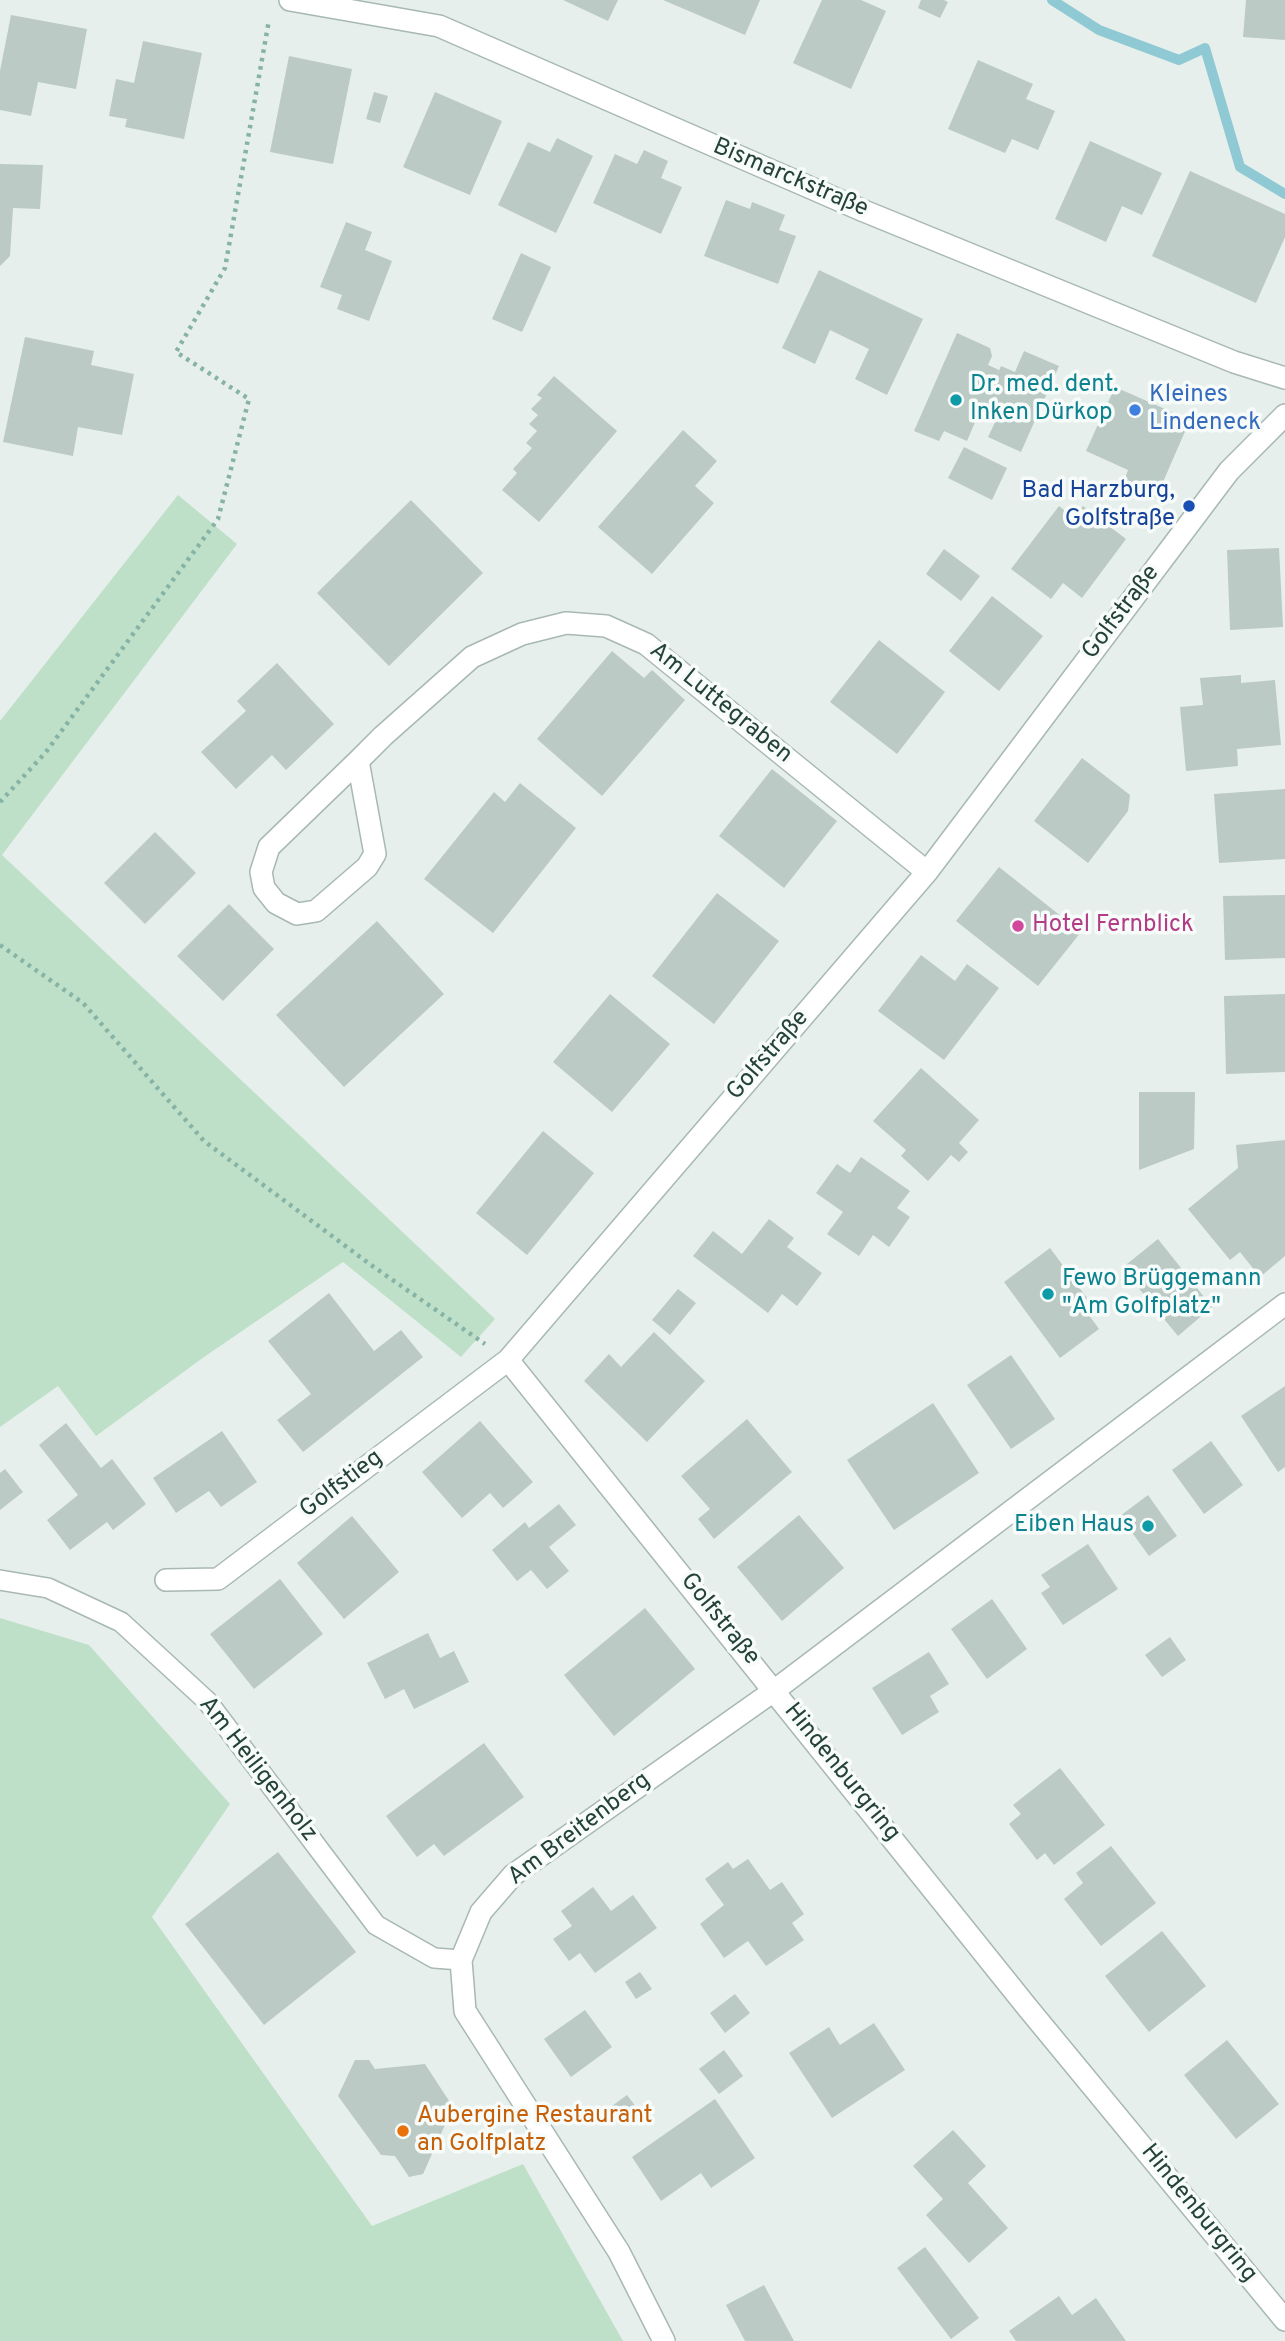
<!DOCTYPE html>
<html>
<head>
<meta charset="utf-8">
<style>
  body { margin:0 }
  canvas { display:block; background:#e6efeb }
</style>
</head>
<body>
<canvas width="1285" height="2341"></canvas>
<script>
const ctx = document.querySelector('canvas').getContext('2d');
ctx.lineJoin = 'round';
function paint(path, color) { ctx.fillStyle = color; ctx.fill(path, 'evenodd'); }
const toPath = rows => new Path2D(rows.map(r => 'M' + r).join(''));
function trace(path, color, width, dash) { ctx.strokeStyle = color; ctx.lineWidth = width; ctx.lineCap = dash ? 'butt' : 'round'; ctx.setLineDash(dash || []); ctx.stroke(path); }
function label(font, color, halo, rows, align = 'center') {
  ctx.font = font + ' Overpass,sans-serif'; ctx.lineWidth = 7; ctx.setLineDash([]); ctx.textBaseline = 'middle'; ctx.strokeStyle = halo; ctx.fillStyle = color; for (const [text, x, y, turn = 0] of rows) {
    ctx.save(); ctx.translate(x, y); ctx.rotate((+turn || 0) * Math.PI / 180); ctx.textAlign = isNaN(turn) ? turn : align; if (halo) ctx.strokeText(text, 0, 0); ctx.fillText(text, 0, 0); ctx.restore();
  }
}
paint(toPath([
  [178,495,237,544,2,855,495,1319,461,1357,343,1262,204,1357,96,1436,58,1386,0,1427,0,721],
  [0,1618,89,1645,230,1804,152,1917,372,2226,523,2164,623,2341,0,2341]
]), '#bfe0c8');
trace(toPath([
  [1052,0,1099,30,1179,60,1205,48,1240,167,1285,194]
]), '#8ec9d4', 10);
paint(toPath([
  [563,0,618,0,608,21],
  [663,0,760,0,745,35],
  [822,0,861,0,886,11,851,89,793,63],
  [921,0,944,0,948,2,940,18,918,8],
  [1246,0,1285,0,1285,40,1243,37],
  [11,15,87,29,76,89,38,82,31,116,0,110,0,71],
  [143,41,202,53,184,139,125,127,127,119,109,116,116,79,134,83],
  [289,56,352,69,333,164,270,152],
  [978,60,1033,84,1026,99,1055,111,1038,150,1012,139,1005,153,948,129],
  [374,92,388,96,380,123,366,119],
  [435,92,502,121,470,195,403,167],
  [557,138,593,156,556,233,498,205,528,142,550,152],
  [1090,141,1162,173,1142,215,1122,206,1106,242,1055,219],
  [644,150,668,161,661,178,682,187,661,234,593,203,615,154,637,164],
  [0,164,43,165,40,209,13,208,10,256,0,266],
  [1190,171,1285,214,1285,237,1256,303,1152,256],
  [726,200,750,209,752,202,785,215,779,230,796,236,778,284,704,256],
  [346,222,372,232,365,250,392,261,369,321,337,309,342,295,320,287],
  [521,253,551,267,522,332,492,319],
  [819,270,923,319,887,395,855,379,869,349,830,330,815,364,782,348],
  [957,333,990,348,992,356,988,365,999,370,988,396,1001,366,1015,372,1024,351,1059,366,1021,452,988,437,999,414,982,406,967,441,944,431,939,441,914,431],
  [25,337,94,351,91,365,134,374,122,435,78,427,73,456,3,442],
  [554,376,617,431,539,522,502,490,517,473,513,469,532,448,526,443,537,431,529,424,538,415,531,409,542,398,537,395],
  [1115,387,1190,420,1156,498,1123,483,1128,470,1086,451],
  [683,430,717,461,695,486,714,503,652,574,598,527],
  [964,447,1007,468,992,500,948,478],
  [411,500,483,573,389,666,317,593],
  [1059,506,1074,518,1083,506,1126,539,1082,598,1063,583,1051,599,1011,569],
  [1279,548,1283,627,1230,630,1227,550],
  [944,549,980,576,961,601,926,574],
  [992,596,1043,636,999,691,949,651],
  [879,640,945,692,897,754,830,702],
  [612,651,644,678,652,670,685,700,602,796,537,739],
  [277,663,334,724,286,770,272,755,236,789,201,752,246,711,237,701],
  [1241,675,1241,683,1275,680,1281,745,1237,749,1238,766,1186,771,1180,707,1203,705,1200,678],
  [1082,758,1130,795,1128,811,1088,863,1034,821],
  [772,769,837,821,784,888,719,836],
  [520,783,576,828,493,933,424,879,494,792,505,802],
  [1285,789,1285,859,1219,863,1214,794],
  [155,832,196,873,145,924,104,883],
  [999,867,1081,932,1038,986,956,921],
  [717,893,779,941,714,1024,652,976],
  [1285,895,1285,958,1225,960,1223,896],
  [229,904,274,949,223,1001,177,956],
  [377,921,444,994,344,1087,276,1015],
  [921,955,955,981,967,964,999,988,944,1060,878,1011],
  [610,994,670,1044,612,1112,553,1062],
  [1285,994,1285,1072,1226,1074,1224,996],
  [921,1068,979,1120,959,1143,968,1152,959,1162,951,1155,928,1181,901,1156,906,1150,873,1121],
  [1139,1092,1195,1092,1194,1149,1139,1170],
  [543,1131,594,1173,527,1255,476,1213],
  [1285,1140,1285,1256,1260,1277,1240,1252,1230,1260,1188,1209,1238,1168,1236,1145],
  [861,1157,910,1191,897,1208,910,1217,889,1247,873,1235,859,1256,827,1234,843,1212,816,1193,837,1164,850,1173],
  [769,1219,794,1238,787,1247,822,1273,797,1306,782,1294,768,1313,693,1256,713,1231,742,1254],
  [1158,1239,1212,1307,1178,1336,1122,1268],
  [1050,1248,1093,1306,1086,1311,1099,1329,1060,1358,1004,1282],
  [678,1289,696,1303,670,1335,652,1320],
  [329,1293,374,1351,401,1330,423,1357,303,1452,277,1420,311,1394,268,1341],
  [654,1332,705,1381,647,1442,584,1381,609,1354,621,1367],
  [1011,1355,1055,1419,1011,1449,967,1385],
  [1285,1386,1285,1467,1278,1472,1241,1416],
  [933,1403,979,1473,894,1530,847,1460],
  [747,1419,792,1472,714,1539,698,1519,710,1509,681,1476],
  [480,1421,533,1482,503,1508,490,1493,462,1518,422,1472],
  [66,1423,101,1468,112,1459,146,1504,113,1530,107,1522,70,1550,47,1520,78,1495,39,1445],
  [222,1431,257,1482,221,1507,209,1491,176,1513,153,1478],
  [1211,1441,1243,1485,1204,1514,1172,1470],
  [5,1469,23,1492,0,1510,0,1473],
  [1148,1495,1177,1536,1149,1556,1120,1516],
  [559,1504,576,1525,549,1547,569,1571,547,1589,531,1570,517,1581,492,1550,525,1522,529,1528],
  [799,1515,844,1568,782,1621,737,1567],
  [352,1516,399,1572,344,1619,297,1563],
  [1088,1544,1118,1589,1063,1625,1041,1593,1050,1587,1041,1575],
  [280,1579,323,1634,254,1689,210,1634],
  [992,1599,1027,1649,987,1679,951,1629],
  [645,1608,695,1669,614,1736,564,1675],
  [428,1633,440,1658,454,1651,469,1682,414,1709,404,1689,385,1699,367,1663],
  [1170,1637,1186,1660,1162,1677,1145,1655],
  [929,1652,949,1684,930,1696,939,1712,902,1735,872,1688],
  [484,1743,524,1797,444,1856,434,1844,417,1857,386,1816],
  [1060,1768,1105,1825,1054,1865,1045,1853,1037,1860,1009,1824,1021,1814,1013,1805],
  [1111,1846,1156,1903,1101,1946,1064,1899,1083,1883,1076,1873],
  [278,1852,356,1952,264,2025,185,1924],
  [748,1859,770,1890,782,1882,804,1914,792,1923,804,1940,766,1966,748,1941,724,1958,700,1924,724,1905,705,1879,728,1862,733,1869],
  [593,1887,611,1911,633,1895,657,1928,595,1973,580,1953,569,1961,553,1939,572,1926,561,1911],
  [1162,1931,1206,1986,1149,2032,1105,1976],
  [640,1972,652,1989,636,1999,625,1982],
  [735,1994,750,2013,725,2033,710,2013],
  [585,2010,612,2047,571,2077,544,2039],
  [874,2023,905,2070,832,2118,789,2053,829,2027,840,2045],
  [1227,2040,1279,2104,1236,2139,1184,2075],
  [724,2050,743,2076,719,2094,699,2069],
  [355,2060,369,2060,375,2069,425,2064,453,2107,423,2174,409,2177,395,2156,381,2155,338,2096],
  [627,2095,636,2107,614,2124,605,2111],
  [715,2099,755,2158,711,2188,701,2173,661,2201,632,2157],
  [953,2130,986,2166,968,2183,1008,2228,969,2263,926,2215,943,2199,913,2166],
  [925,2247,979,2318,951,2339,897,2268],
  [764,2285,794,2341,745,2341,726,2305],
  [1059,2296,1072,2315,1096,2298,1126,2341,1016,2341,1009,2331]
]), '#bbcac4');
const service = toPath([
  [0,1580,48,1588,121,1622,207,1701,376,1925,434,1958,461,1960]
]);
const minor = toPath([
  [290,0,439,26,864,211,1234,362,1285,378],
  [1285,415,1229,471,927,872,508,1360,1027,2007,1285,2320],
  [358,761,375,854,367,867,316,911,297,914,276,903,264,888,261,872,269,847,358,761,383,736,472,657,522,634,566,623,606,626,646,644,927,872],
  [166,1580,218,1579,508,1360],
  [664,2341,619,2252,465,2011,461,1960,481,1912,513,1875,775,1690,1285,1304]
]);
trace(service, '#a8b8b2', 22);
trace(minor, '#a8b8b2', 24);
trace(toPath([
  [0,802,46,752,218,519,249,399,176,352,225,268,269,20],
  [0,945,83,1003,204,1141,371,1265,485,1344]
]), '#86b3a5', 4.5, [3.5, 5]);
trace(service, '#fff', 19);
trace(minor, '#fff', 21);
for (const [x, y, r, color] of [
  [956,400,7,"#0f9aa8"],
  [1135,410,7,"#3f7fe0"],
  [1189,506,7,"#1a4fb4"],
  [1018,926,7,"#d1479c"],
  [1048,1294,7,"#0f9aa8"],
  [1148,1526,7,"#0f9aa8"],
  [403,2131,7,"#e8710a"]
]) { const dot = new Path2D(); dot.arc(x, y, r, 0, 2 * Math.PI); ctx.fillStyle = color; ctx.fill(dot); trace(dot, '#f7fbf9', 2.5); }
label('24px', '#24423a', '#f7fbf9', [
  ["Bismarckstraße",790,179,23],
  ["Golfstraße",1122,613,-53],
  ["Am Luttegraben",720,704,39],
  ["Golfstraße",769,1056,-49],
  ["Golfstieg",342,1485,-37],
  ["Golfstraße",719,1620,51],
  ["Am Heiligenholz",257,1770,52],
  ["Hindenburgring",841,1773,51],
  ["Am Breitenberg",580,1830,-37],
  ["Hindenburgring",1198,2214,51]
]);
label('24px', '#0d838f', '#f7fbf9', [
  ["Dr. med. dent.",970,386],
  ["Inken Dürkop",970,414],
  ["Fewo Brüggemann",1062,1280],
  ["\"Am Golfplatz\"",1062,1308],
  ["Eiben Haus",1134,1526,"right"]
], 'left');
label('24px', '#366cbe', '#f7fbf9', [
  ["Kleines",1149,396],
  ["Lindeneck",1149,424]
], 'left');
label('24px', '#164399', '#f7fbf9', [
  ["Bad Harzburg,",1175,492],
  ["Golfstraße",1175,520]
], 'right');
label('24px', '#b23c85', '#f7fbf9', [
  ["Hotel Fernblick",1032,926]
], 'left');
label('24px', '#c56008', '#f7fbf9', [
  ["Aubergine Restaurant",417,2117],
  ["an Golfplatz",417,2145]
], 'left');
</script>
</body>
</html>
